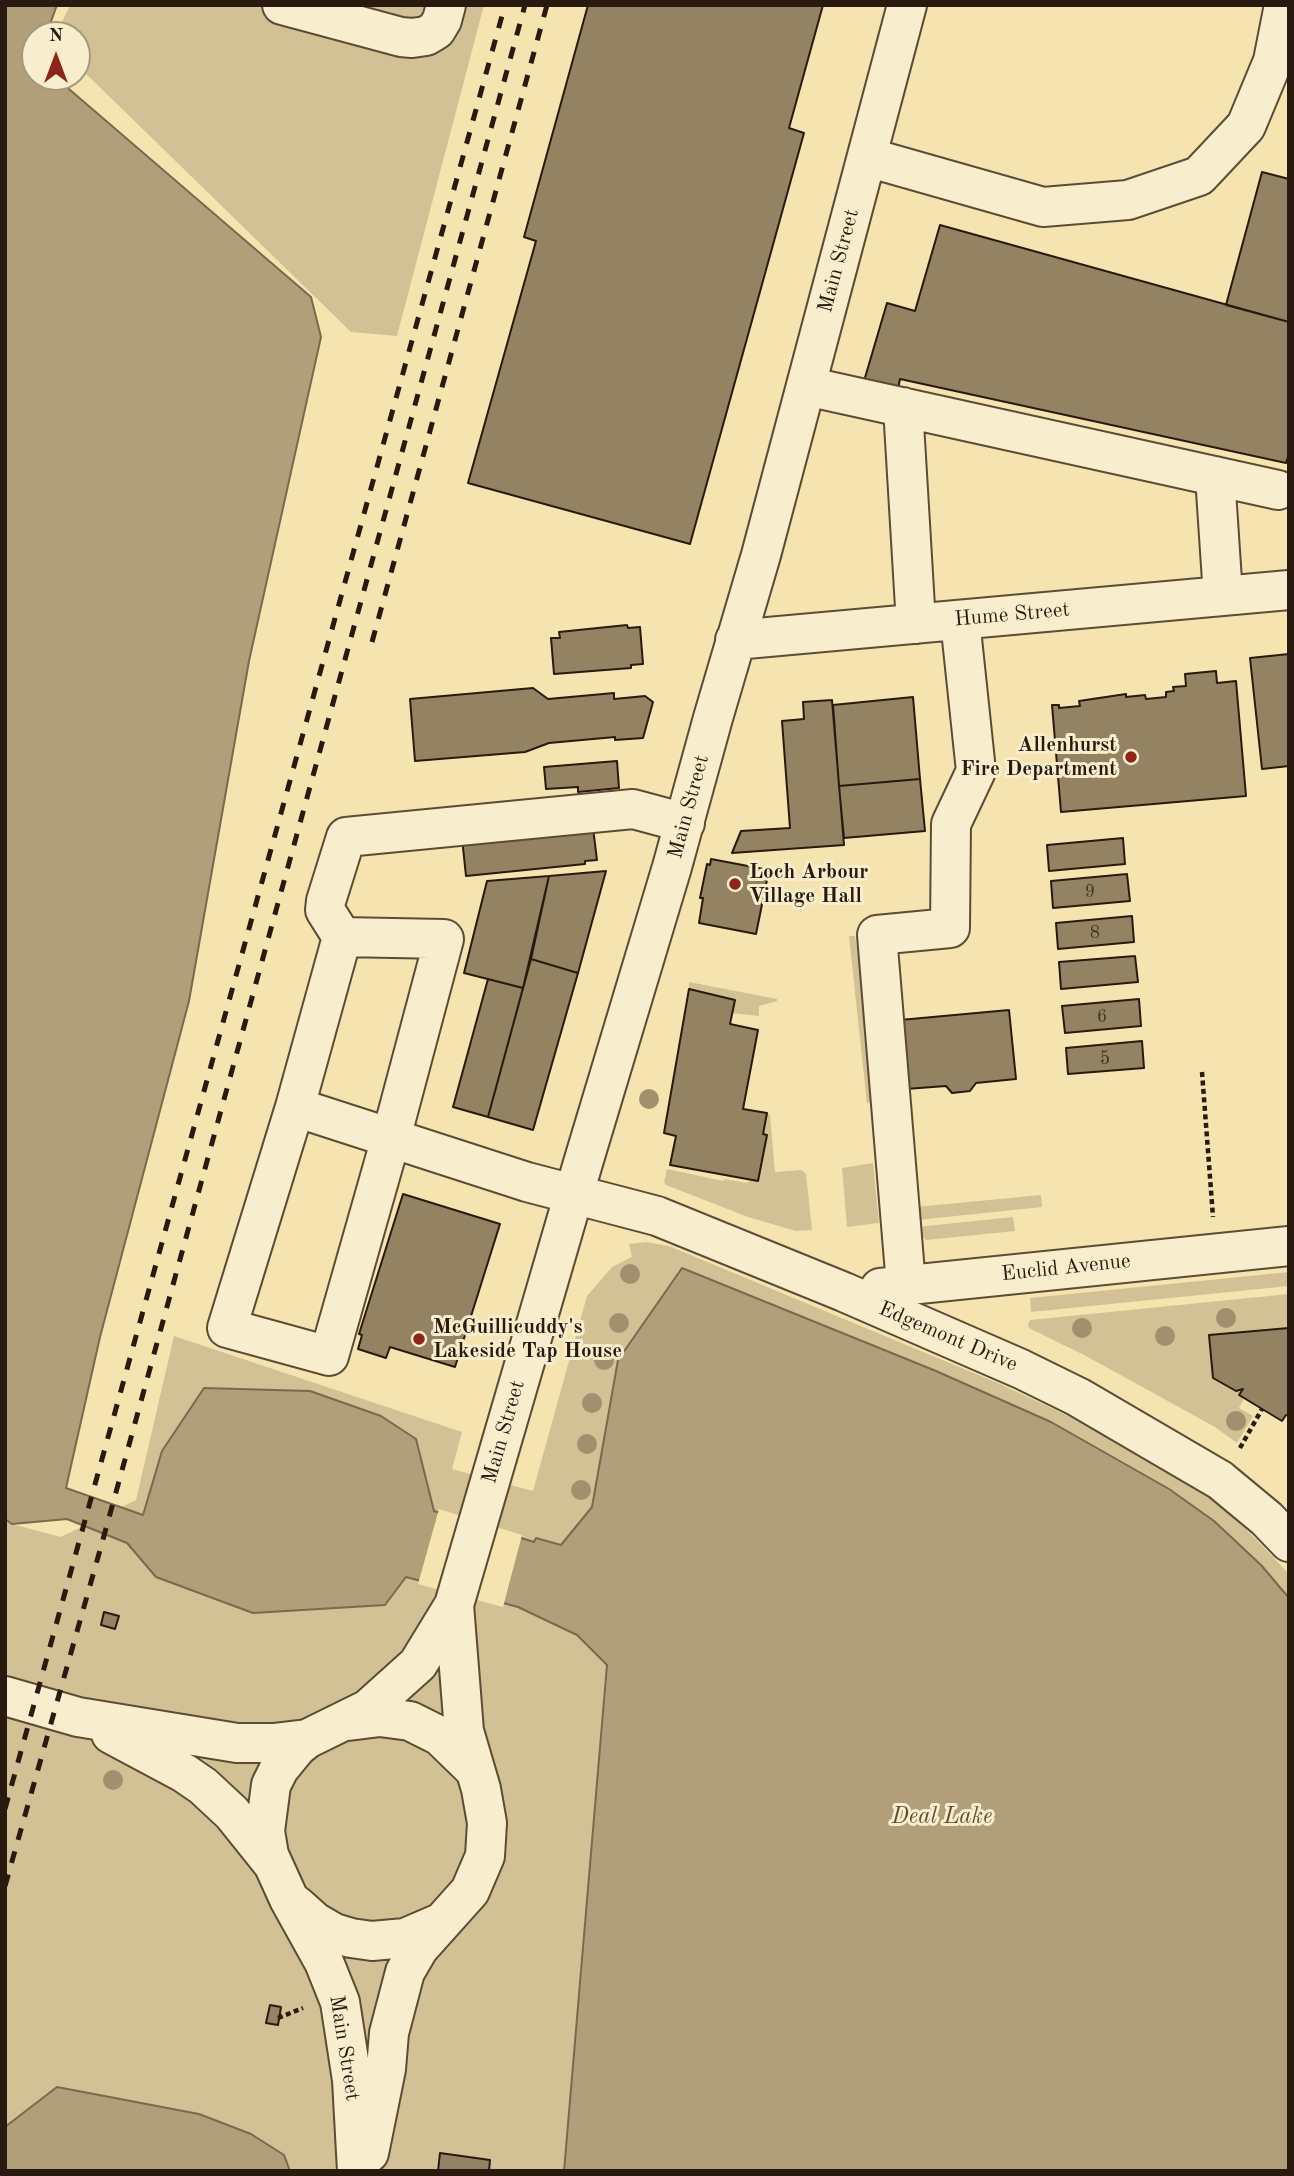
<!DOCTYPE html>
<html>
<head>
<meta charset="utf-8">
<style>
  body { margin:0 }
  #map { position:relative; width:1294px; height:2176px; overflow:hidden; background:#f5e4b0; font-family:"Old Standard TT",serif }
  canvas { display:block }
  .frame { position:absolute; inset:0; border:7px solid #29190e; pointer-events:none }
  .north { position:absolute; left:21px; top:21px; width:70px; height:70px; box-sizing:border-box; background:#f8edcc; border:2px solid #a59880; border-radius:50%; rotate:0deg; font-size:19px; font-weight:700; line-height:28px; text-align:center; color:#29190e }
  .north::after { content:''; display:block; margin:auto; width:24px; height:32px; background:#8f2418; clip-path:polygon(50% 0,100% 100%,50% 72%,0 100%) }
</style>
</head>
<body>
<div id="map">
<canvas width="1294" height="2176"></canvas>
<div class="frame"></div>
<div class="north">N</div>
</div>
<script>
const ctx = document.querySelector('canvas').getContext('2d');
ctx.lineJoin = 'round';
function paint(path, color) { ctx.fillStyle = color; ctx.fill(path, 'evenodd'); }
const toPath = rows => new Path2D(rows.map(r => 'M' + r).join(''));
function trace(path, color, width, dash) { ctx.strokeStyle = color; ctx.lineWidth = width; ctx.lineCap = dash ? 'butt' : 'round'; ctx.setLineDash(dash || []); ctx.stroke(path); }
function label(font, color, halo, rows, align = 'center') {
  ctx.font = font + ' "Old Standard TT",serif'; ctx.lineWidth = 6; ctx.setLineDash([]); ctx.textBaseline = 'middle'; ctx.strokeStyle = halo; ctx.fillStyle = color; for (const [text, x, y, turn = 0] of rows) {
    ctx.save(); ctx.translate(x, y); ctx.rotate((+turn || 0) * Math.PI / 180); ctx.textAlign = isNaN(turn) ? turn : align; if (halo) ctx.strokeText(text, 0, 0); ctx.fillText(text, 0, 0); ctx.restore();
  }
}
paint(toPath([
  [70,5,484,5,397,336,351,332,77,65,77,35,56,35],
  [849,936,855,936,863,984,874,1097,867,1104],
  [689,982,777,999,777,1001,759,1006,759,1016,732,1013,735,1000,689,989],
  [767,1113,770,1115,775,1172,801,1170,806,1174,812,1230,796,1231,748,1217,666,1185,664,1182,667,1169,723,1181,725,1179,747,1183,750,1180,758,1181,766,1135,763,1134],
  [873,1163,879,1223,847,1227,842,1168],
  [1041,1195,1042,1207,917,1220,916,1207],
  [1013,1217,1015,1231,926,1240,918,1231,917,1227],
  [646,1242,669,1246,1000,1384,1075,1419,1167,1471,1220,1505,1257,1540,1289,1574,1289,2171,5,2171,5,1519,12,1524,61,1537,136,1500,174,1336,462,1432,452,1469,533,1491,587,1296,612,1267,632,1257,629,1244],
  [1289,1272,1289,1286,1031,1312,1030,1298],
  [1289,1294,1289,1328,1239,1395,1244,1398,1239,1408,1253,1416,1237,1443,1215,1427,1086,1356,1029,1328,1028,1324,1030,1320]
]), '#d2c194');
const water = toPath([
  [5,5,57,5,46,35,35,35,35,77,55,77,311,297,321,337,249,661,189,1001,100,1337,66,1488,143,1515,162,1451,204,1388,310,1391,381,1416,416,1439,434,1511,534,1542,536,1538,561,1545,592,1507,618,1360,682,1268,936,1371,1051,1422,1169,1489,1214,1521,1261,1565,1289,1598,1289,2171,564,2171,607,1665,577,1635,518,1607,406,1577,385,1605,253,1613,156,1577,127,1543,67,1519,12,1524,5,1519,5,5],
  [57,2087,199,2114,251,2134,284,2155,290,2171,5,2171,5,2127,57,2087]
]);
paint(water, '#b09f79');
trace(water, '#7a694e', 2);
paint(toPath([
  [439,1509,522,1535,503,1607,418,1584]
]), '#f5e4b0');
const building = toPath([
  [588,5,823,5,789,128,804,133,690,544,468,483,536,241,524,237,588,5],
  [1262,172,1289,179,1289,322,1226,305,1262,172],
  [940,225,1289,322,1289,454,1286,463,900,379,898,389,864,381,887,303,915,311,940,225],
  [627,625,628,628,640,627,643,664,631,665,631,668,554,674,551,638,560,638,559,632,627,625],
  [1289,654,1289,766,1262,769,1250,658,1289,654],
  [1216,671,1217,683,1236,681,1246,796,1061,812,1052,705,1059,705,1059,708,1080,706,1079,701,1126,694,1126,697,1145,695,1146,699,1166,697,1166,692,1174,691,1173,687,1186,686,1185,674,1216,671],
  [533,688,548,699,614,693,614,699,645,696,653,702,643,738,615,740,615,737,549,743,525,752,415,761,410,699,533,688],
  [913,697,920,779,839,786,833,705,913,697],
  [832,700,844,845,732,853,741,831,790,828,782,721,804,719,803,702,832,700],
  [617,761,619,788,578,792,578,787,546,789,544,767,617,761],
  [920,779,925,831,844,838,839,786,920,779],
  [593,828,597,860,585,861,585,864,466,876,462,838,593,828],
  [1123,838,1125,864,1049,871,1047,845,1123,838],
  [711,859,769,870,756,934,699,923,703,898,700,898,707,864,710,865,711,859],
  [606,871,578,973,531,959,549,876,606,871],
  [1127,874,1130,901,1053,908,1051,881,1127,874],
  [549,876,523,988,464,973,487,881,549,876],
  [1132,916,1134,942,1058,949,1056,923,1132,916],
  [1135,956,1138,982,1061,989,1059,962,1135,956],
  [531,959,578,973,533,1130,488,1117,531,959],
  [488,979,523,988,488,1117,453,1107,488,979],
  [689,989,735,1000,730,1024,758,1030,743,1109,767,1113,763,1134,767,1135,758,1181,670,1165,676,1136,664,1133,689,989],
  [1139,999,1141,1026,1065,1033,1062,1006,1139,999],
  [1009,1010,1016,1079,976,1083,970,1091,952,1093,946,1086,906,1089,900,1020,1009,1010],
  [1142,1041,1144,1068,1068,1074,1066,1048,1142,1041],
  [403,1194,500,1224,455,1367,390,1347,386,1358,358,1349,362,1335,359,1334,403,1194],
  [1289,1328,1289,1415,1286,1415,1282,1421,1239,1395,1243,1389,1236,1391,1213,1378,1209,1335,1289,1328],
  [104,1612,119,1616,115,1629,101,1625,104,1612],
  [270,2005,281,2007,278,2025,266,2023,270,2005],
  [440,2153,490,2160,489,2171,438,2171,440,2153]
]);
paint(building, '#938362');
trace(building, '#29190e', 2);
const minor = toPath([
  [282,5,401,37,412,38,426,36,436,30,442,20,446,5],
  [867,157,1043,207,1128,200,1199,176,1246,126,1273,61,1284,5],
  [806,386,1278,490],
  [903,407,916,624],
  [1215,476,1223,596],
  [735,640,1289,590],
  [342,937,444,939,391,1138,329,1356,227,1328,295,1107,342,937],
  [342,937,325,910,326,901,346,837,633,809,685,823],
  [295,1107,527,1182,657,1216,844,1292,1021,1369,1078,1397,1220,1480,1267,1519,1289,1542],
  [906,1285,877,935,950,928,951,824,976,771,960,620],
  [880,1288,1289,1246],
  [5,1696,78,1717,237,1743,273,1743,307,1739],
  [348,1721,380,1717,410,1721,440,1736,475,1770],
  [111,1734,184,1773,203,1786,232,1813,272,1863],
  [296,1905,315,1922,334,1933,351,1938,372,1941,405,1938,440,1923],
  [369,2153,386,2069,389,2033,405,1972,419,1948,470,1891,485,1856,487,1823,481,1789,464,1731,454,1605],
  [357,2171,352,2080,340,2002,324,1962,289,1899,269,1855,265,1831,271,1785,279,1769,297,1747,307,1739,368,1709,418,1664,454,1605,583,1163,672,867,713,718,761,555,907,5]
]);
trace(minor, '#5c4c36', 42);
trace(toPath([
  [1202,1072,1213,1217],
  [1240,1448,1262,1409],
  [278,2018,303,2008]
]), '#29190e', 4.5, [5, 3.5]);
trace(minor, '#f8edcc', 38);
trace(toPath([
  [372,642,547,5],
  [5,1809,505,5],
  [5,1886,102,1543,525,5]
]), '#29190e', 5, [12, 12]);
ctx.fillStyle = '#a1906d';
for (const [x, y] of [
  [649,1099],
  [630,1274],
  [1226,1318],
  [619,1323],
  [1082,1328],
  [1165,1336],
  [604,1360],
  [592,1403],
  [1236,1421],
  [587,1444],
  [581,1490],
  [113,1780]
]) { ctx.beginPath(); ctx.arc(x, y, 10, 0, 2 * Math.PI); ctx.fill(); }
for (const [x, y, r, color] of [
  [1131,757,7,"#8f2418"],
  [735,884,7,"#8f2418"],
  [419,1339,7,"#8f2418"]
]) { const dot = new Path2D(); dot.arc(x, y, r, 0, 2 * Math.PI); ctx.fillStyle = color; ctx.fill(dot); trace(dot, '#f8edcc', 2.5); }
label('18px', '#443423', null, [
  ["9",1090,892],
  ["8",1095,933],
  ["6",1102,1017],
  ["5",1105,1059]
]);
label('21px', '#29190e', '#f8edcc', [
  ["Main Street",839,261,-75],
  ["Hume Street",1012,615,-5],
  ["Main Street",689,807,-75],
  ["Euclid Avenue",1066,1268,-6],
  ["Edgemont Drive",948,1337,23],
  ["Main Street",504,1432,-74],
  ["Main Street",344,2048,81]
]);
label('bold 21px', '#29190e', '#f8edcc', [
  ["Allenhurst",1117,745,"right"],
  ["Fire Department",1117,769,"right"],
  ["Loch Arbour",749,872],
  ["Village Hall",749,896],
  ["McGuillicuddy's",433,1327],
  ["Lakeside Tap House",433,1351]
], 'left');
label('italic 23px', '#5f4f39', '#f8edcc', [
  ["Deal Lake",942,1817]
]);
</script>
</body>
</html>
